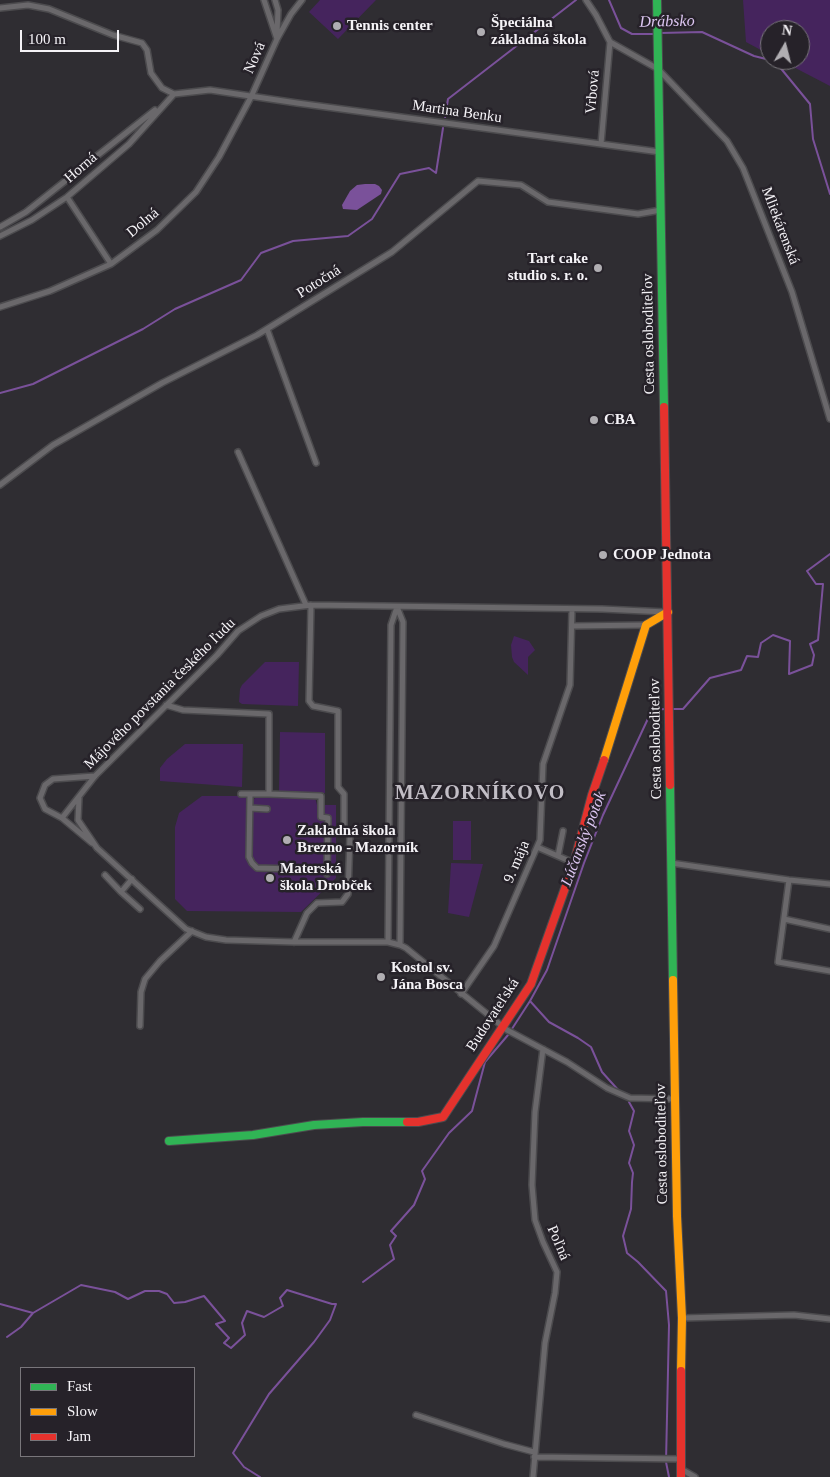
<!DOCTYPE html>
<html>
<head>
<meta charset="utf-8">
<style>
  body { margin:0 }
  #map { position:relative; width:830px; height:1477px; overflow:hidden; background:#2f2d32; font-family:"Times New Roman",serif }
  canvas { display:block }
  .legend { position:absolute; left:20px; top:1367px; width:175px; height:90px; box-sizing:border-box; background:#262229; border:1px solid #79767b; margin:0; padding:6px 9px; list-style:none; font-size:15px; color:#f5f3f7 }
  .legend li { display:flex; align-items:center; gap:10px; height:25px }
  .legend b { width:25px; border:1px solid #79767b }
  .north { position:absolute; left:760px; top:20px; width:50px; height:50px; box-sizing:border-box; background:#262229; border:1px solid #79767b; border-radius:50%; rotate:8deg; font-size:14px; font-weight:700; line-height:20px; text-align:center; color:#f5f3f7 }
  .north::after { content:''; display:block; margin:auto; width:18px; height:22px; background:#b0aeb2; clip-path:polygon(50% 0,100% 100%,50% 72%,0 100%) }
  .scale { position:absolute; left:20px; top:30px; width:99px; height:22px; box-sizing:border-box; border:2px solid #f5f3f7; border-top:0; padding-left:6px; font-size:15px; line-height:18px; white-space:nowrap; color:#f5f3f7; -webkit-text-stroke:4px #262229; paint-order:stroke }
</style>
</head>
<body>
<div id="map">
<canvas width="830" height="1477"></canvas>
<ul class="legend">
<li><b style="height:6px;background:#30b455"></b>Fast</li>
<li><b style="height:6px;background:#ff9f0a"></b>Slow</li>
<li><b style="height:6px;background:#e5322d"></b>Jam</li>
</ul>
<div class="north">N</div>
<div class="scale">100 m</div>
</div>
<script>
const ctx = document.querySelector('canvas').getContext('2d');
ctx.lineJoin = 'round';
function paint(path, color) { ctx.fillStyle = color; ctx.fill(path, 'evenodd'); }
const toPath = rows => new Path2D(rows.map(r => 'M' + r).join(''));
function trace(path, color, width, dash) { ctx.strokeStyle = color; ctx.lineWidth = width; ctx.lineCap = dash ? 'butt' : 'round'; ctx.setLineDash(dash || []); ctx.stroke(path); }
function label(font, color, halo, rows, align = 'center') {
  ctx.font = font + ' "Times New Roman",serif'; ctx.lineWidth = 5; ctx.setLineDash([]); ctx.textBaseline = 'middle'; ctx.strokeStyle = halo; ctx.fillStyle = color; for (const [text, x, y, turn = 0] of rows) {
    ctx.save(); ctx.translate(x, y); ctx.rotate((+turn || 0) * Math.PI / 180); ctx.textAlign = isNaN(turn) ? turn : align; if (halo) ctx.strokeText(text, 0, 0); ctx.fillText(text, 0, 0); ctx.restore();
  }
}
paint(toPath([
  [320,0,376,0,338,39,309,12],
  [743,0,830,0,830,86,780,60,800,60,800,30,770,30,770,55,746,42],
  [514,636,529,641,535,650,528,657,528,675,514,662,512,657,511,645],
  [265,662,299,662,298,706,242,704,239,702,240,689,242,685],
  [280,732,325,733,325,793,279,792],
  [185,744,243,744,242,787,160,781,160,768,167,759],
  [202,796,241,796,246,797,248,801,252,800,257,797,315,797,317,805,336,805,336,878,301,912,187,911,175,899,175,827,179,813],
  [453,821,471,821,471,860,453,860],
  [451,863,483,864,469,917,448,913]
]), '#45245d');
paint(toPath([
  [365,184,375,184,379,186,382,190,381,194,357,210,343,209,342,205,350,191,357,185]
]), '#7a519a');
trace(toPath([
  [609,0,621,28,632,34,656,34],
  [660,33,702,32,754,56,770,60],
  [772,60,774,60,810,104,813,139,830,194],
  [445,117,448,99,576,0],
  [0,393,33,384,143,329,175,309,241,280,261,253,293,241,348,236,372,219,400,174,429,168,436,173,443,128],
  [670,709,683,709,710,678,741,670,747,656,758,657,761,643,773,635,790,641,789,674,812,665,814,655,810,644,818,640,823,584,816,584,807,571,830,554],
  [530,1001,549,1022,578,1038,591,1047,602,1072,620,1092],
  [629,1102,634,1111,629,1131,634,1145,629,1163,633,1173,632,1182,631,1209,623,1236,627,1253,638,1262,666,1291,669,1325,666,1462,669,1477],
  [363,1282,394,1259,390,1245,396,1236,391,1231,414,1205,425,1179,422,1171,449,1133,472,1111,485,1062,508,1035,530,1001,547,970,584,863,603,815,652,710,665,709],
  [0,1304,33,1313,81,1285,115,1292,128,1299,145,1291,159,1291,167,1294,174,1303,185,1302,204,1296,225,1321,216,1324,229,1338,224,1343,231,1348,245,1335,242,1323,247,1311,264,1317,283,1306,280,1298,287,1290,332,1304,336,1304,330,1320,314,1342,269,1394,233,1453,244,1467,260,1477],
  [7,1337,21,1327,33,1313]
]), '#7a519a', 2);
const street = toPath([
  [264,0,277,39],
  [275,0,278,10,277,33],
  [586,0,596,15,610,42,658,69,727,141,743,168,792,292,830,419],
  [0,8,28,5,49,9,113,35,142,43,147,50,151,73,162,88,174,94],
  [601,144,610,42],
  [67,197,111,264],
  [0,227,26,212,155,110],
  [0,236,32,220,67,197,129,144,174,94,210,90,297,103,660,152],
  [0,307,50,291,111,264,157,230,196,192,219,157,251,97,277,39,291,14,302,0],
  [267,329,316,463],
  [238,452,306,605],
  [0,485,53,445,162,383,257,335,392,252,478,181,521,185,548,202,638,214,661,210],
  [397,607,403,622,400,945],
  [572,626,646,625],
  [166,705,183,710,269,714,269,794,321,796,321,817,328,818,327,874],
  [241,794,269,794],
  [250,795,249,857,252,863,257,868,293,869],
  [79,798,78,820,97,848,186,929,206,937,226,940,294,942,388,942,400,945,406,948,507,1030,567,1062,607,1088,630,1098,675,1099],
  [250,808,267,809],
  [62,818,95,776,217,655,238,631,261,616,279,609,311,605,602,609,666,612],
  [92,843,62,818,45,809,40,798,45,785,53,779,95,776],
  [537,847,574,863],
  [558,856,563,831],
  [671,863,789,880,830,884],
  [105,875,121,892,132,879],
  [789,880,778,962,830,971],
  [121,892,140,909],
  [784,919,830,929],
  [294,942,307,913,317,903,342,902,348,894,350,835,344,827,344,794,338,787,338,711,313,706,309,701,311,605],
  [388,942,391,625,397,607],
  [461,994,494,946,540,840,543,764,570,685,572,609],
  [140,1026,141,992,145,979,160,961,192,931],
  [682,1318,794,1315,830,1319],
  [416,1415,504,1444,534,1452],
  [534,1457,681,1459],
  [681,1469,695,1477],
  [533,1477,545,1343,555,1293,557,1272,543,1242,535,1220,532,1185,535,1112,543,1049]
]);
const fast = toPath([
  [657,0,664,407],
  [670,785,673,980],
  [169,1141,253,1135,314,1125,363,1122,407,1122]
]);
const slow = toPath([
  [604,760,646,625,668,612],
  [673,980,677,1216,682,1318,681,1371]
]);
const jam = toPath([
  [664,407,670,785],
  [407,1122,418,1122,443,1117,531,984,574,863,592,795,604,760],
  [681,1371,681,1477]
]);
trace(street, '#4c4b4e', 8);
trace(fast, '#4c4b4e', 10);
trace(slow, '#4c4b4e', 10);
trace(jam, '#4c4b4e', 10);
trace(street, '#6a686b', 5);
trace(fast, '#30b455', 8);
trace(slow, '#ff9f0a', 8);
trace(jam, '#e5322d', 8);
for (const [x, y, r, color] of [
  [337,26,5,"#b0aeb2"],
  [481,32,5,"#b0aeb2"],
  [598,268,5,"#b0aeb2"],
  [594,420,5,"#b0aeb2"],
  [603,555,5,"#b0aeb2"],
  [287,840,5,"#b0aeb2"],
  [270,878,5,"#b0aeb2"],
  [381,977,5,"#b0aeb2"]
]) { const dot = new Path2D(); dot.arc(x, y, r, 0, 2 * Math.PI); ctx.fillStyle = color; ctx.fill(dot); trace(dot, '#262229', 2); }
label('bold 15px', '#f5f3f7', '#262229', [
  ["Špeciálna",491,23],
  ["základná škola",491,40],
  ["Tennis center",347,26],
  ["Tart cake",588,259,"right"],
  ["studio s. r. o.",588,276,"right"],
  ["CBA",604,420],
  ["COOP Jednota",613,555],
  ["Zakladná škola",297,831],
  ["Brezno - Mazorník",297,848],
  ["Materská",280,869],
  ["škola Drobček",280,886],
  ["Kostol sv.",391,968],
  ["Jána Bosca",391,985]
], 'left');
label('15px', '#f5f3f7', '#262229', [
  ["Nová",255,58,-66],
  ["Vrbová",593,92,-85],
  ["Martina Benku",457,112,8],
  ["Horná",81,168,-41],
  ["Dolná",143,223,-40],
  ["Mliekárenská",780,226,69],
  ["Potočná",319,282,-32],
  ["Cesta osloboditeľov",649,334,-91],
  ["Májového povstania českého ľudu",160,694,-45],
  ["Cesta osloboditeľov",656,739,-91],
  ["9. mája",517,862,-67],
  ["Budovateľská",493,1015,-57],
  ["Cesta osloboditeľov",662,1144,-91],
  ["Poľná",558,1243,67]
]);
label('italic 16px', '#dcc6f1', '#262229', [
  ["Drábsko",667,22,-1],
  ["Lúčanský potok",584,839,-69]
]);
ctx.letterSpacing = '1px';
label('bold 20px', '#c2bec6', '#262229', [
  ["MAZORNÍKOVO",480,794]
]);
ctx.letterSpacing = '0px';
</script>
</body>
</html>
